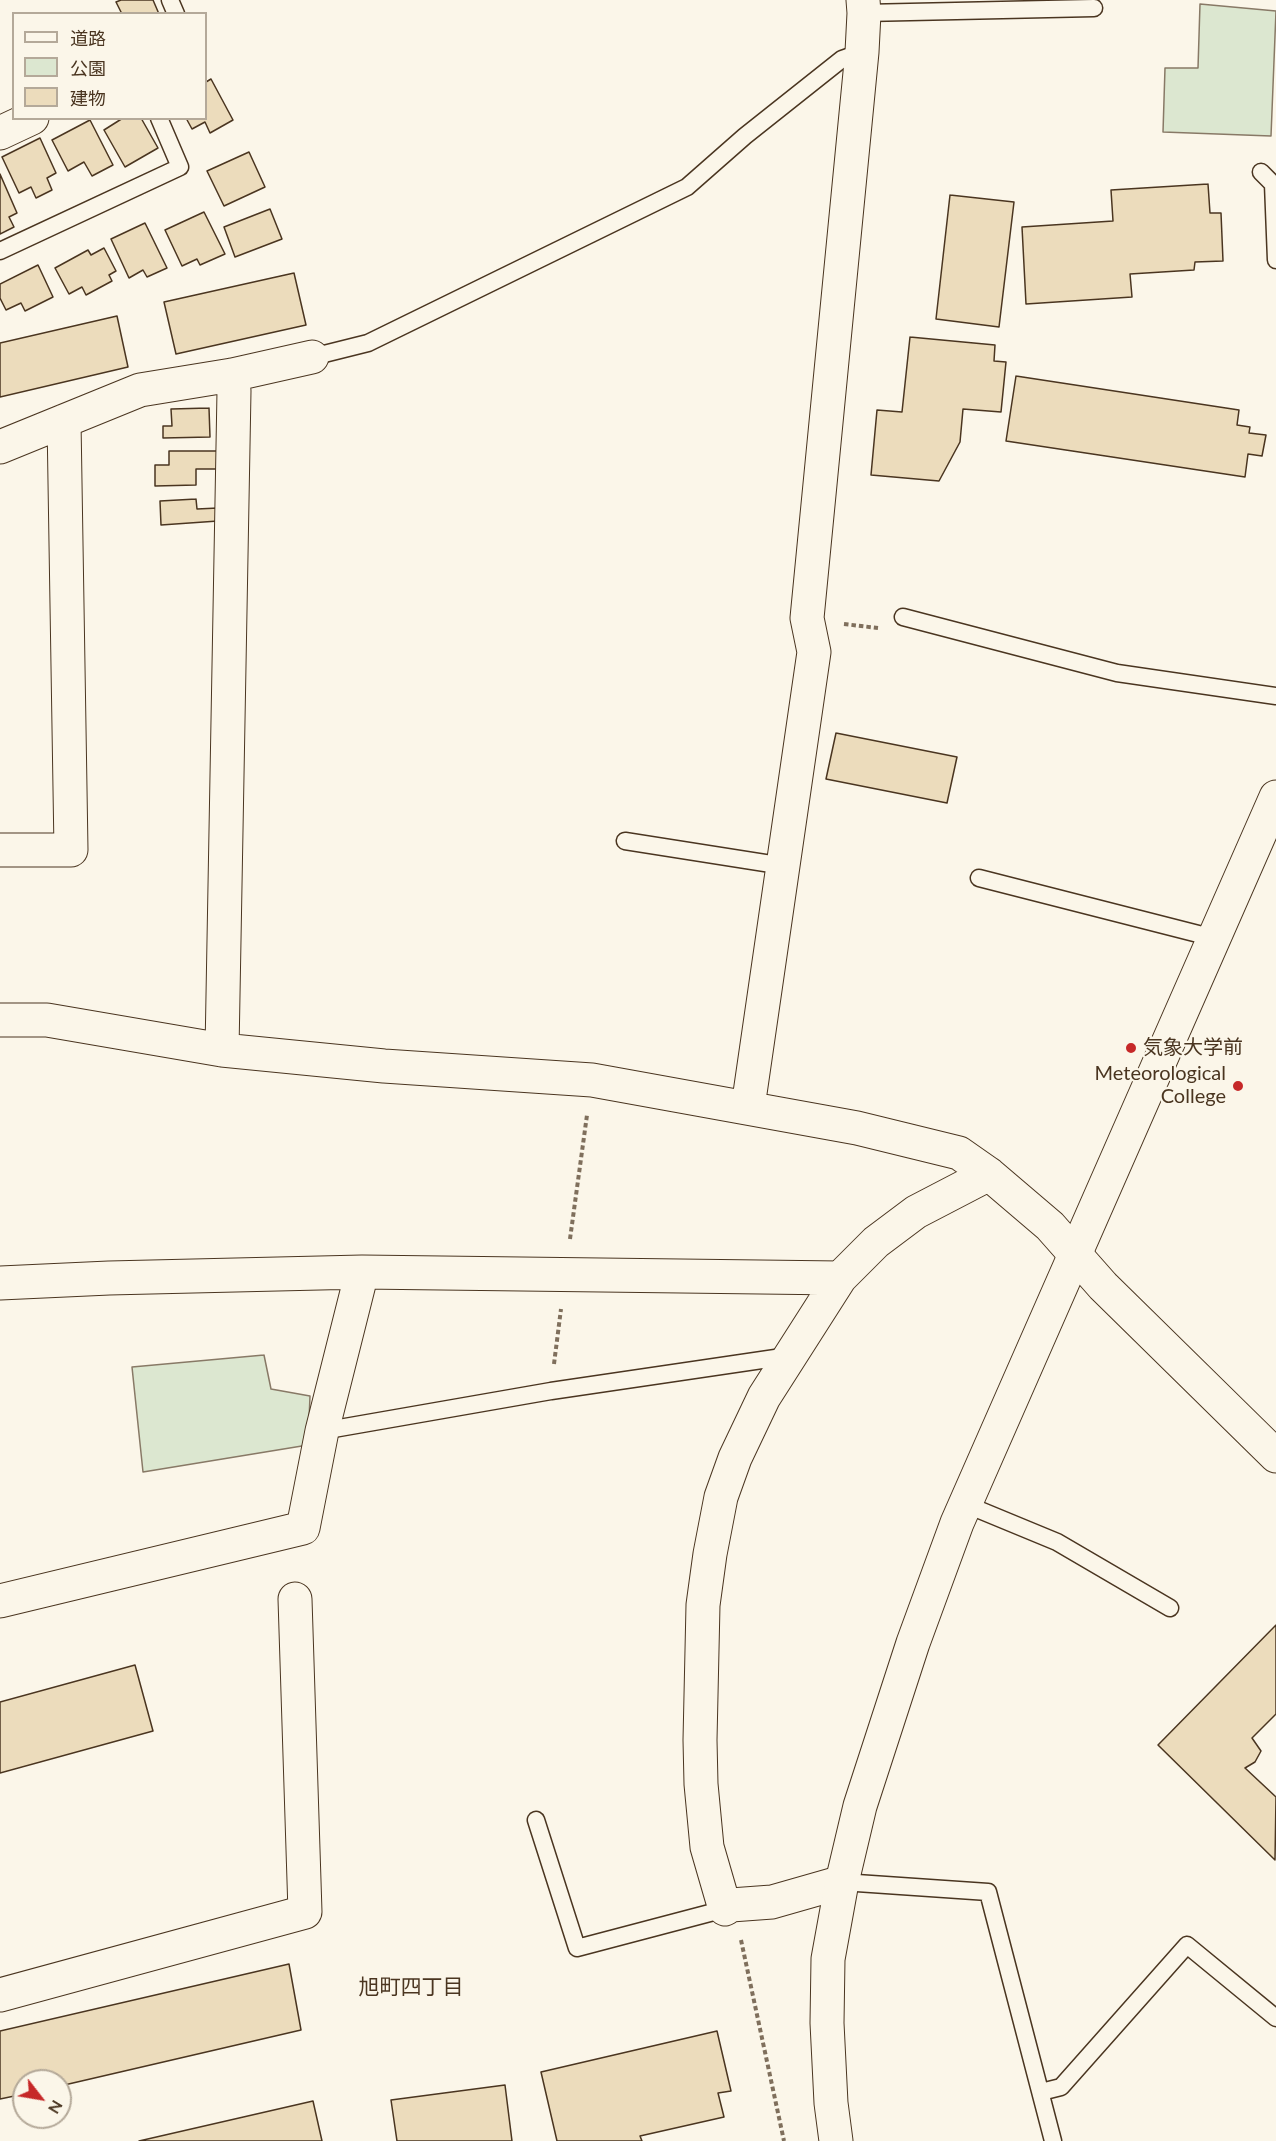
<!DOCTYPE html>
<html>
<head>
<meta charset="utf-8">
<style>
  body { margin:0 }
  #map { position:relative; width:1276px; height:2141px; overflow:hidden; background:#fbf6e9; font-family:Lato,"Noto Sans JP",sans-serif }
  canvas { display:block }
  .legend { position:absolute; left:12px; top:12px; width:195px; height:108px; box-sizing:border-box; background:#fbf6e9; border:2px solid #b4a999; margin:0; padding:8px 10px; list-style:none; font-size:18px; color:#4a3520 }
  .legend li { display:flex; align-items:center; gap:12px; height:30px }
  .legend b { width:30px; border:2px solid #b4a999 }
  .north { position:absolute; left:12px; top:2069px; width:60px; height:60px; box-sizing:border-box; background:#fbf6e9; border:2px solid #b4a999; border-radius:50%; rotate:121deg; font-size:16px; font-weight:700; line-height:24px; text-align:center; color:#4a3520 }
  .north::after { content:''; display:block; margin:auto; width:21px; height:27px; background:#c62828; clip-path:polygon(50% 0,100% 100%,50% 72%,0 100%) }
</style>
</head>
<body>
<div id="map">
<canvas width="1276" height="2141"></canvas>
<ul class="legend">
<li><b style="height:8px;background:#fbf6e9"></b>道路</li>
<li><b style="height:16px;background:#dce7d0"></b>公園</li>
<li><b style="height:16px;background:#ecdcbc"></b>建物</li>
</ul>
<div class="north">N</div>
</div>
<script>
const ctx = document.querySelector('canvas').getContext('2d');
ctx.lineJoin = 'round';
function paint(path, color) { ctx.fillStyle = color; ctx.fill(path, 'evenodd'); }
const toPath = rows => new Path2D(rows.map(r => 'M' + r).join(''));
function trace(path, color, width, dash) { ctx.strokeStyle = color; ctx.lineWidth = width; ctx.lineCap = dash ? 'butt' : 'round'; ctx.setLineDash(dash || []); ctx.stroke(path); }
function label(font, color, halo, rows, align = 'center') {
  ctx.font = font + ' Lato,"Noto Sans JP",sans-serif'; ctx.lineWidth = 4.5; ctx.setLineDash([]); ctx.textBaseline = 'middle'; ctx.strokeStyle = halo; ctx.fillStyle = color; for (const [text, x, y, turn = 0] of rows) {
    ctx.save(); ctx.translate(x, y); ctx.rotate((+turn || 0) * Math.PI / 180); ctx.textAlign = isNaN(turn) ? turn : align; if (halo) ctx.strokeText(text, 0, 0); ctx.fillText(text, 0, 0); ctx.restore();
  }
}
const green = toPath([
  [1200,4,1276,11,1271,136,1163,132,1165,68,1198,68,1200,4],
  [264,1355,271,1389,310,1396,308,1445,143,1472,132,1367,264,1355]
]);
paint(green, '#dce7d0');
trace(green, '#887966', 1.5);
const building = toPath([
  [121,0,153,0,159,14,122,14,116,2,121,0],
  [211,79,233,120,210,133,205,122,192,129,186,118,206,118,206,82,211,79],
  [123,118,141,118,158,148,125,167,104,130,123,118],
  [90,120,113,165,92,176,84,162,68,171,52,140,90,120],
  [40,138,56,173,47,178,52,190,36,198,31,187,19,193,2,157,40,138],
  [249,152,265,187,224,206,207,171,249,152],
  [0,174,17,213,9,217,14,227,0,234,0,174],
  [1208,184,1210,213,1221,213,1223,261,1195,262,1194,270,1130,274,1132,297,1026,304,1022,227,1113,221,1111,190,1208,184],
  [950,195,1014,202,999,327,936,319,950,195],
  [270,209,282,239,235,257,224,227,270,209],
  [204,212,225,254,200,265,197,259,182,266,165,230,204,212],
  [145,223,167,268,147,277,143,270,129,278,111,239,145,223],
  [104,248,116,271,109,275,112,281,86,295,82,287,69,294,55,268,88,250,91,255,104,248],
  [38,265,53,297,25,311,21,303,6,310,0,298,0,284,38,265],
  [294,273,306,325,176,354,164,302,294,273],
  [117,316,128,367,0,397,0,343,117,316],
  [910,337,995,345,994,361,1006,362,1001,412,963,409,960,442,939,481,871,475,877,410,902,412,910,337],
  [1016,376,1239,410,1237,425,1250,427,1249,433,1266,435,1262,456,1248,454,1245,477,1006,441,1016,376],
  [209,408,210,437,163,438,163,426,172,426,171,409,209,408],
  [169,451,218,451,219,469,196,469,196,485,155,486,155,465,169,465,169,451],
  [196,499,197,509,218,508,218,521,161,525,160,501,196,499],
  [836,733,957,757,947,803,826,779,836,733],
  [1276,1625,1276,1714,1252,1738,1261,1751,1255,1762,1245,1768,1276,1797,1275,1860,1158,1745,1276,1625],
  [135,1665,153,1731,0,1773,0,1702,135,1665],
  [289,1964,301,2030,60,2086,60,2081,24,2081,24,2094,0,2099,0,2031,289,1964],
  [717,2031,731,2091,718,2093,724,2117,640,2136,642,2141,557,2141,541,2072,717,2031],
  [505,2085,512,2141,397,2141,391,2100,505,2085],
  [313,2101,322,2141,139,2141,313,2101]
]);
paint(building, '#ecdcbc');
trace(building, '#4a3520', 1.5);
const lane = toPath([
  [170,0,176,14],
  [864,13,1094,8],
  [1261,172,1273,184,1276,260],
  [0,251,180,167,159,118],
  [312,357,368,343,687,187,745,136,842,59,862,52],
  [903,617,1117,673,1276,696],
  [625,841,784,866],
  [979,878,1214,938],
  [322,1431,551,1391,789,1356],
  [965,1504,1057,1542,1170,1608],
  [536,1820,577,1948,725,1909],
  [842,1882,988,1892,1053,2141],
  [1041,2092,1061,2087,1187,1945,1276,2018]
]);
const street = toPath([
  [0,133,32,118],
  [0,447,140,390,232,375,312,357],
  [0,850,71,850,64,421],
  [0,1020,47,1020,222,1050,384,1066,592,1080,857,1128,959,1153,989,1174,1050,1226,1103,1286,1276,1456],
  [222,1050,234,391,232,375],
  [748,1107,814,652,807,618,862,52,864,13,863,0],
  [0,1283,109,1278,362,1272,840,1278],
  [0,1601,303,1528,322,1431,362,1272],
  [842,1882,772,1902,731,1905,725,1909,707,1847,701,1784,700,1740,703,1605,710,1554,721,1497,735,1458,764,1397,840,1278,876,1242,916,1212,989,1174],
  [0,1995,305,1912,295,1599]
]);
const secondary = toPath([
  [836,2141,831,2103,827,2023,828,1959,842,1882,860,1806,913,1643,957,1523,1276,797]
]);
trace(lane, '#4a3520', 19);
trace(street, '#4a3520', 35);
trace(secondary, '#4a3520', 35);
trace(toPath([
  [844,624,878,628],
  [570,1239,587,1115],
  [554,1364,561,1309],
  [741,1940,784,2141]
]), '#7f6f5c', 4, [4.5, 3]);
trace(lane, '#fbf6e9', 16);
trace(street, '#fbf6e9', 33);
trace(secondary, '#fbf6e9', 33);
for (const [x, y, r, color] of [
  [1131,1048,6,"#c62828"],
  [1238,1086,6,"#c62828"]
]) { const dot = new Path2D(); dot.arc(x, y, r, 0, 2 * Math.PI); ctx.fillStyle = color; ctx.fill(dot); trace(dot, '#fbf6e9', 2); }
label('20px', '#4a3520', '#fbf6e9', [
  ["気象大学前",1143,1048],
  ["Meteorological",1226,1074,"right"],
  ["College",1226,1097,"right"]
], 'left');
label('21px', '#4a3520', '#fbf6e9', [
  ["旭町四丁目",411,1987]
]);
</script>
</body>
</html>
